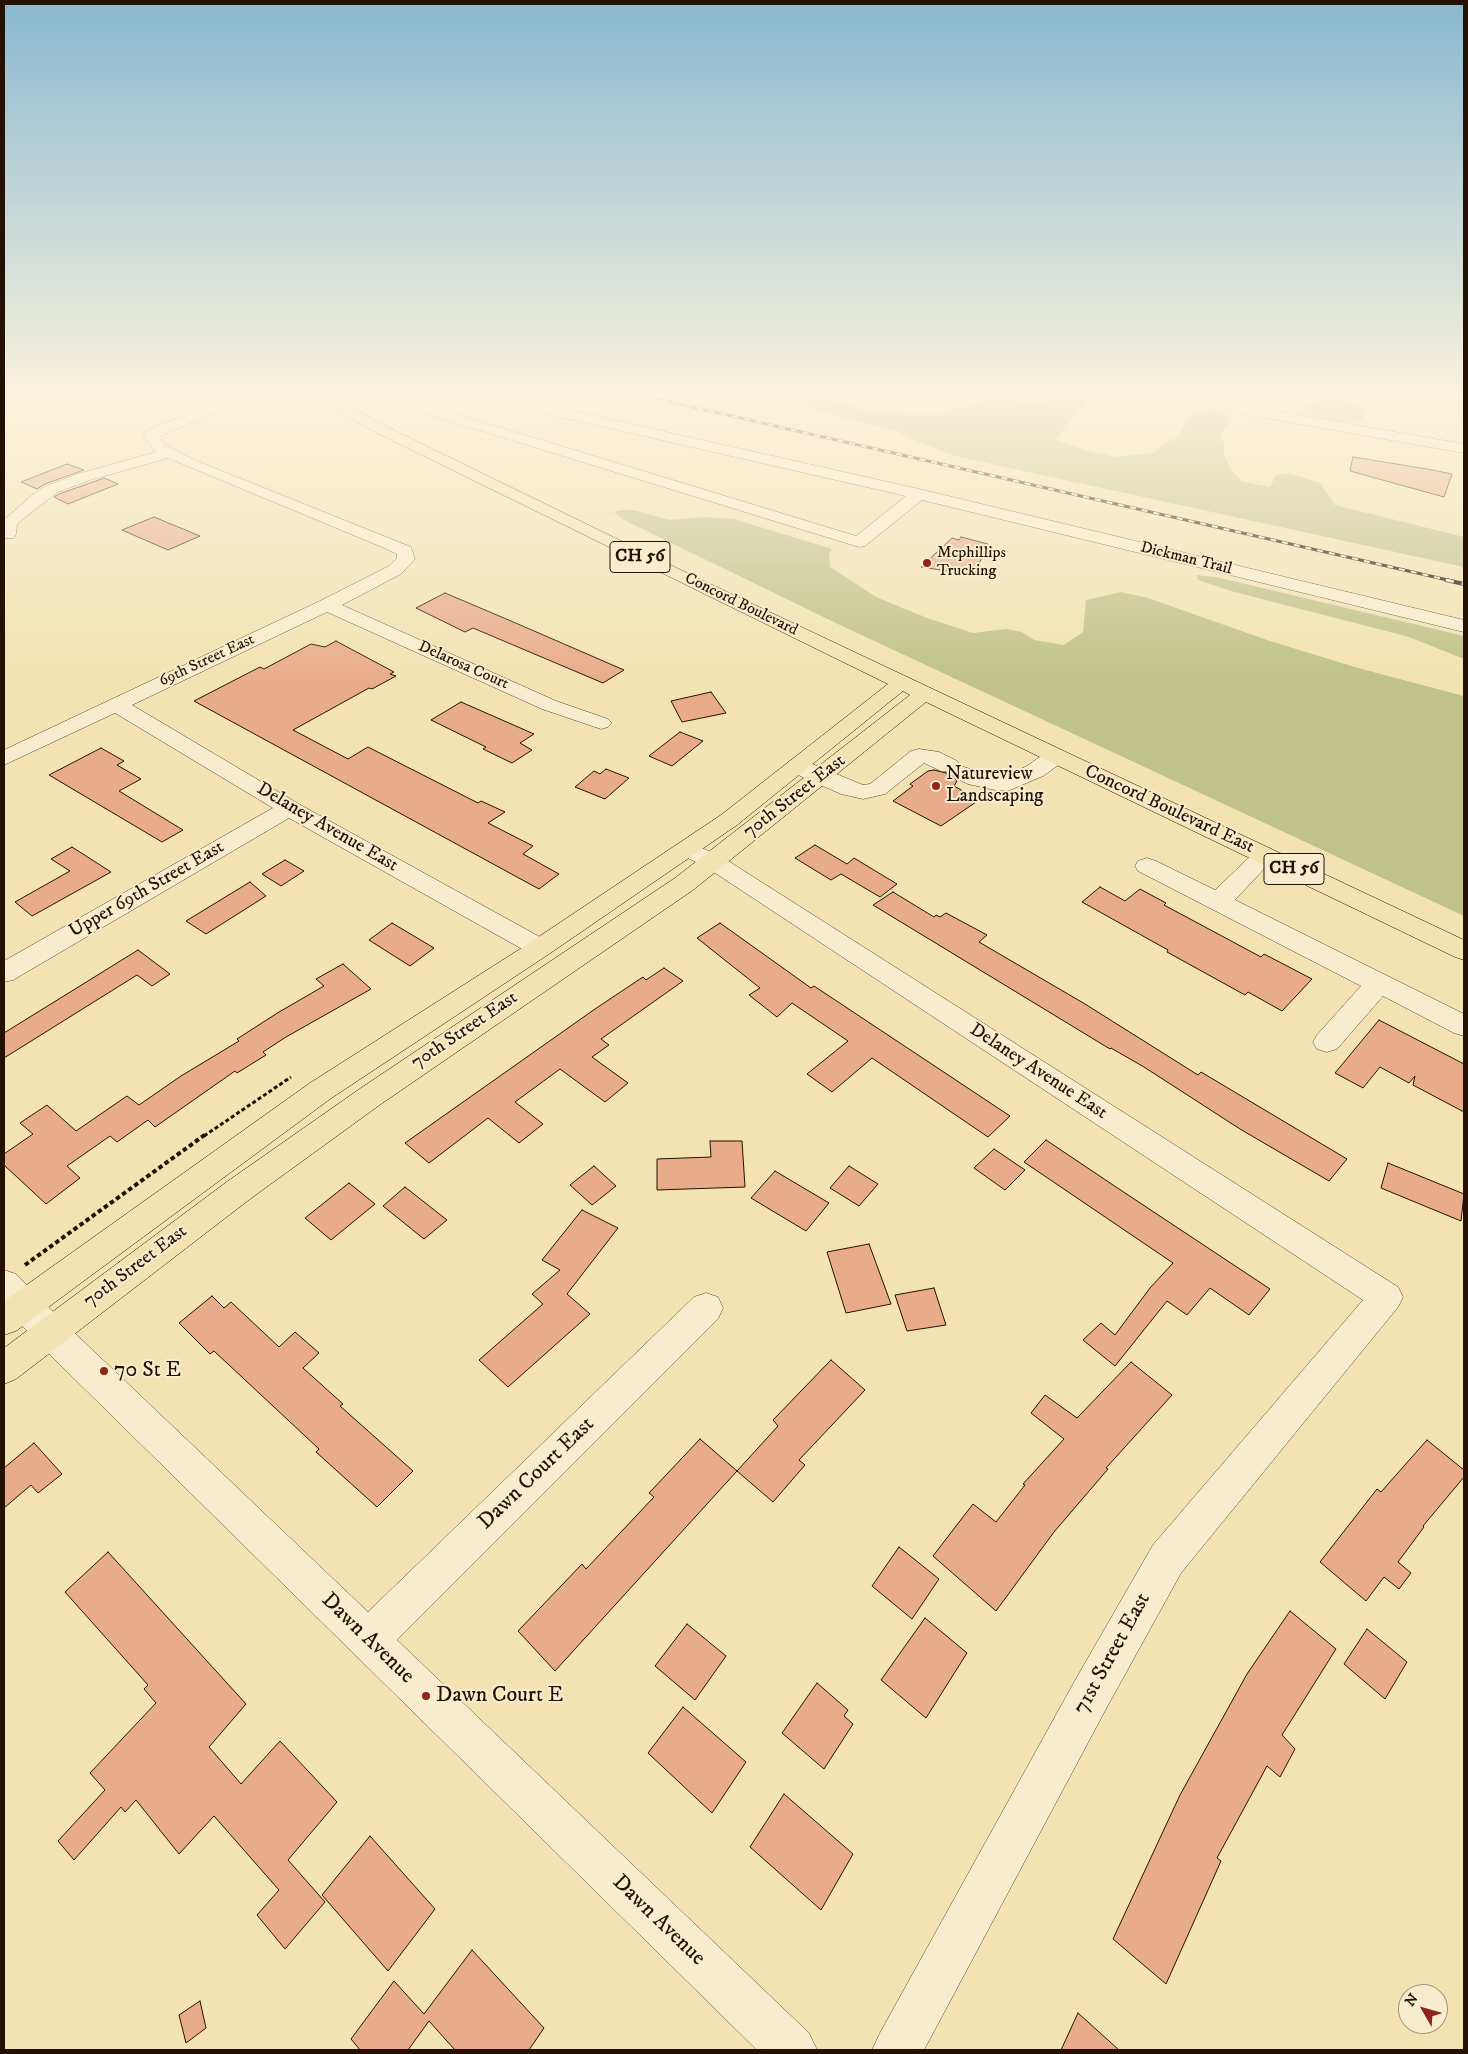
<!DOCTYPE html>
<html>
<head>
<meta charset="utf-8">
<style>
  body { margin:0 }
  #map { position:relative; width:1468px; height:2054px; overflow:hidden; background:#f3e3b3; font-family:"IM FELL DW Pica",serif }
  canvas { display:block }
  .frame { position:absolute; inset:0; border:5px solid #241104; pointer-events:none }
  .north { position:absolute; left:1398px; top:1984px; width:50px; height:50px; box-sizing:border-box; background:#f7edce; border:1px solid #a3957d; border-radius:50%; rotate:308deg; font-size:14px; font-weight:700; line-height:20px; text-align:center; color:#241104 }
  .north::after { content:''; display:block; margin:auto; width:18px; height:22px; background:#8f2418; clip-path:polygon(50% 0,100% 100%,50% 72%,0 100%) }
</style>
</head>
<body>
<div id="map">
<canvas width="1468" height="2054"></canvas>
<div class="frame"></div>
<div class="north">N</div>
</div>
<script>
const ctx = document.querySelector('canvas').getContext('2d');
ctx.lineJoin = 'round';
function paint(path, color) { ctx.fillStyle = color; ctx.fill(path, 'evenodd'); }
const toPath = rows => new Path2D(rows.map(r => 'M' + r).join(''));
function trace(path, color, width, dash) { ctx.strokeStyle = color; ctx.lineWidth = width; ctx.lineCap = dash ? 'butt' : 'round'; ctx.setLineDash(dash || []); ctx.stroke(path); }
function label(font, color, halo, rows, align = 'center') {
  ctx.font = font + ' "IM FELL DW Pica",serif'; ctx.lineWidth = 4; ctx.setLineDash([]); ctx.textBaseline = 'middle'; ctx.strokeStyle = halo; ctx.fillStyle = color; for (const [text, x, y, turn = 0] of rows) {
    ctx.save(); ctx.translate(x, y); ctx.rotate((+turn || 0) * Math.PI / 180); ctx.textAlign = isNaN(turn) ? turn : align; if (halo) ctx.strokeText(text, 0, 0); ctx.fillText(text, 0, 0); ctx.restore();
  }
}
paint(toPath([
  [761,392,827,392,825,395,857,408,883,414,947,415,953,408,977,405,986,401,989,392,1009,392,1007,395,1020,404,1039,404,1050,401,1051,392,1090,392,1086,397,1082,409,1069,421,1056,440,1086,450,1115,457,1153,453,1166,443,1179,436,1191,414,1214,410,1233,419,1221,435,1224,444,1224,454,1230,467,1241,481,1270,487,1276,475,1289,473,1320,483,1335,505,1464,537,1464,567,955,456,916,441,896,431,826,413],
  [1317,399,1344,400,1356,405,1363,412,1362,420,1343,422,1315,417,1303,409],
  [623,510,633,510,670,520,706,517,734,519,832,549,829,555,830,567,876,597,927,618,973,633,1006,629,1022,632,1034,640,1064,645,1083,632,1086,600,1121,592,1148,598,1267,640,1358,668,1464,696,1464,916,840,625,624,520,614,512],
  [1197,575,1216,577,1464,636,1464,659,1409,637,1231,591,1198,580]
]), '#bfc289');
const building = toPath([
  [1353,457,1427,469,1452,474,1444,497,1350,471,1353,457],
  [67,464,84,470,45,484,37,489,21,482,67,464],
  [104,478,118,484,68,504,54,497,59,494,104,478],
  [154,517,200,536,168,550,122,530,154,517],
  [961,537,988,544,974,575,921,567,952,538,959,540,961,537],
  [445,593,511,621,624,670,603,683,473,628,465,632,416,608,445,593],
  [336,641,394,672,390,674,396,676,372,689,369,688,293,730,348,759,368,747,478,803,481,801,505,812,488,823,533,846,523,854,559,874,539,889,194,701,260,667,264,669,311,644,325,647,336,641],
  [711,692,726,713,682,722,671,701,711,692],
  [461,702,534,734,520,743,532,750,512,763,483,749,486,747,431,720,461,702],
  [680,732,703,741,672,766,649,756,680,732],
  [101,748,124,761,117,765,141,779,119,791,183,830,162,842,49,775,101,748],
  [606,769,629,778,605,799,575,787,594,771,600,774,606,769],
  [934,770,950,774,957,781,954,786,979,800,941,826,893,801,913,786,910,784,928,771,934,770],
  [815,845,847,864,854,858,897,884,880,897,841,874,831,880,795,858,815,845],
  [72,847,111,872,32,916,15,902,70,871,51,859,72,847],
  [285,860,304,871,281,886,262,874,285,860],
  [250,882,266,896,206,934,186,921,250,882],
  [1100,887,1125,901,1140,889,1166,903,1164,905,1261,957,1264,954,1312,979,1282,1011,1248,992,1245,995,1167,952,1168,950,1082,902,1100,887],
  [893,892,934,917,936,915,940,917,946,913,987,935,979,942,1085,1004,1198,1075,1201,1072,1347,1159,1329,1181,1240,1129,1144,1067,1111,1048,1110,1049,873,905,893,892],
  [392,923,434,948,410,966,369,940,392,923],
  [720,923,811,988,814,986,1010,1116,988,1137,872,1058,832,1092,807,1074,848,1041,792,1003,777,1017,749,995,760,988,697,938,720,923],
  [138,950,170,974,152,986,137,975,4,1058,4,1033,138,950],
  [343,964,371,989,286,1037,263,1052,266,1055,237,1073,235,1071,155,1127,148,1120,117,1142,110,1136,67,1166,80,1178,46,1204,4,1165,4,1154,33,1134,20,1123,47,1105,76,1131,127,1096,139,1105,181,1076,239,1041,237,1039,279,1012,324,986,316,979,343,964],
  [664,968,683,981,601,1039,609,1045,592,1057,628,1083,605,1102,560,1069,515,1102,543,1124,519,1143,488,1118,429,1163,405,1143,595,1009,643,977,646,980,664,968],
  [1379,1020,1464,1064,1464,1112,1413,1085,1415,1076,1409,1083,1380,1067,1363,1088,1335,1073,1379,1020],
  [1046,1140,1113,1185,1270,1289,1249,1315,1210,1288,1187,1315,1167,1301,1115,1366,1083,1340,1101,1323,1115,1335,1150,1288,1173,1263,1024,1162,1046,1140],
  [710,1141,742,1141,745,1187,657,1190,657,1159,711,1157,710,1141],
  [994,1149,1025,1170,1005,1190,974,1168,994,1149],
  [1388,1163,1464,1194,1461,1221,1381,1188,1388,1163],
  [594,1166,616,1186,592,1205,570,1185,594,1166],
  [849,1166,878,1184,859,1206,830,1188,849,1166],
  [775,1171,829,1203,806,1231,751,1198,775,1171],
  [349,1183,375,1204,331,1240,305,1218,349,1183],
  [405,1187,447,1220,424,1239,383,1206,405,1187],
  [582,1210,618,1228,567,1294,590,1314,508,1387,479,1360,543,1304,532,1294,560,1270,542,1260,582,1210],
  [869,1244,891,1304,846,1313,827,1252,869,1244],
  [934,1288,946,1325,907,1331,895,1295,934,1288],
  [212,1296,224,1308,231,1302,279,1347,295,1332,319,1353,303,1368,343,1404,340,1406,413,1471,377,1507,316,1452,319,1449,214,1351,210,1354,179,1323,212,1296],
  [831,1360,865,1390,799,1460,805,1465,773,1502,737,1471,778,1426,773,1420,831,1360],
  [1131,1362,1172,1395,1106,1468,1108,1469,1054,1532,996,1611,933,1556,973,1504,996,1522,1025,1485,1023,1484,1064,1439,1031,1413,1045,1395,1077,1418,1131,1362],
  [700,1439,737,1471,555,1671,518,1631,582,1564,586,1569,654,1497,649,1493,700,1439],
  [1427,1440,1464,1470,1464,1477,1423,1526,1424,1527,1398,1562,1411,1573,1399,1589,1384,1577,1366,1601,1320,1562,1377,1489,1381,1492,1427,1440],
  [34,1443,62,1474,38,1493,31,1485,4,1508,4,1468,34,1443],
  [899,1547,939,1579,912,1619,872,1586,899,1547],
  [108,1552,246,1704,209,1747,241,1784,280,1741,337,1802,288,1860,325,1902,285,1949,257,1915,279,1890,214,1816,179,1854,136,1800,125,1812,121,1807,74,1860,58,1841,105,1790,90,1773,156,1703,144,1689,148,1685,65,1592,108,1552],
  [1290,1611,1336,1649,1282,1735,1295,1749,1280,1777,1267,1766,1217,1858,1221,1861,1166,1984,1113,1939,1180,1795,1247,1674,1290,1611],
  [925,1618,967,1653,926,1718,881,1680,925,1618],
  [687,1624,726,1656,695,1700,655,1666,687,1624],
  [1367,1629,1407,1662,1385,1699,1344,1664,1367,1629],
  [817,1683,848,1710,844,1716,853,1724,824,1769,782,1733,817,1683],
  [683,1707,746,1762,712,1813,648,1753,683,1707],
  [784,1794,853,1854,821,1910,750,1847,784,1794],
  [370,1836,435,1909,388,1971,322,1895,370,1836],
  [472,1950,544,2028,529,2050,455,2050,429,2021,408,2050,360,2050,351,2039,394,1981,424,2014,472,1950],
  [200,2001,206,2028,186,2043,179,2015,200,2001],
  [1078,2013,1119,2050,1061,2050,1078,2013]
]);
paint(building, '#e9ac8b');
trace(building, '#241104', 1);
const minor = toPath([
  [251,392,272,392,270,395,187,424,159,437,165,445,192,459,411,547,415,559,401,574,342,605,556,701,608,719,612,723,608,727,601,729,542,709,327,612,132,705,297,803,549,942,553,948,549,954,540,957,531,954,289,818,13,980,4,982,4,961,273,808,115,713,4,765,4,750,320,601,389,566,397,558,397,554,382,547,168,458,90,480,58,492,23,519,17,525,16,534,14,538,4,538,4,520,32,495,46,486,78,474,156,452,143,435,145,432,177,418,251,392],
  [462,392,489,392,919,489,1464,620,1464,632,922,500,865,546,859,547,397,405,395,402,397,399,402,398,407,399,856,536,906,496,469,396,462,392],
  [1133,392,1166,392,1464,444,1464,453,1140,396,1133,392],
  [919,749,939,752,957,761,960,766,995,776,1006,776,1027,766,1048,751,1056,749,1064,751,1067,756,1064,761,1043,776,1010,790,995,790,968,784,954,777,951,772,941,771,924,763,885,794,863,799,841,794,789,771,786,766,789,761,797,759,805,761,863,785,870,784,911,751,919,749],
  [688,842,722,857,1398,1287,1403,1297,1398,1307,1181,1573,1107,1707,924,2050,872,2050,880,2033,1077,1677,1153,1545,1363,1300,706,867,680,854,676,849,680,844,688,842],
  [1265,847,1273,850,1277,855,1235,900,1464,1014,1464,1036,1454,1033,1383,996,1337,1049,1327,1052,1317,1049,1313,1042,1317,1035,1361,986,1138,871,1135,866,1138,861,1147,858,1156,861,1215,890,1257,850,1265,847],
  [4,1270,16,1274,62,1321,368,1612,694,1297,706,1293,718,1297,723,1308,718,1319,397,1640,809,2033,817,2050,757,2050,38,1343,4,1306,4,1270]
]);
const major = toPath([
  [306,392,324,392,385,426,687,573,1464,940,1464,960,1455,957,926,702,693,890,381,1104,250,1199,16,1379,4,1384,4,1348,228,1181,361,1088,675,878,910,695,903,691,737,825,549,954,330,1099,16,1331,4,1335,4,1301,310,1083,531,942,721,815,888,684,375,432,306,392]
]);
trace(minor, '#584630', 1);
trace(major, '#241104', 1);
trace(toPath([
  [204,1136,291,1077]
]), '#241104', 3, [4, 2.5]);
trace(toPath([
  [25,1265,206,1134]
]), '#241104', 4, [4.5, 3]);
paint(minor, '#f7edce');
paint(major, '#f3e3b3');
const railFar1 = toPath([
  [627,392,1452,581]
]);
const rail = toPath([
  [1446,580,1464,584]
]);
trace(railFar1, '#241104', 3);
trace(rail, '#241104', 4);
trace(railFar1, '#f7edce', 2, [6]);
trace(rail, '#f7edce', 2.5, [8]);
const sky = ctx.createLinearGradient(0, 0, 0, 680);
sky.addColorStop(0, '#89b8d0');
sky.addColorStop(0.58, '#faf2dd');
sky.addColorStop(1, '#faf2dd00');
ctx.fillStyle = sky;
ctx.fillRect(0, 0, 1468, 680);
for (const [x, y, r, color] of [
  [927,563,5,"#8f2418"],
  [936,786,5,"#8f2418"],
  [104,1371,5,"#8f2418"],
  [426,1696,5,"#8f2418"]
]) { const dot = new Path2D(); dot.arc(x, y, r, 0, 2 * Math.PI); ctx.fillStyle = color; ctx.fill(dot); trace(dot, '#f7edce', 2); }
label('16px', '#241104', '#f7edce', [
  ["Mcphillips",937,554],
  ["Trucking",937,572]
], 'left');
label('16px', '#241104', '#f7edce', [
  ["Dickman Trail",1186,559,14],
  ["Concord Boulevard",741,605,26],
  ["69th Street East",207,661,-25],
  ["Delarosa Court",463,666,24]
]);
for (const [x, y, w] of [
  [640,557,60],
  [1294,869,60]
]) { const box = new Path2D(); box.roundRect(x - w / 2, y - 15.5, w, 31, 4); ctx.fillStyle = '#f7edce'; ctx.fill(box); trace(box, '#241104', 1); }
label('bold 18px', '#241104', null, [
  ["CH 56",640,557],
  ["CH 56",1294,869]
]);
label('19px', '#241104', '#f7edce', [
  ["Natureview",946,775],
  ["Landscaping",946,797]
], 'left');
label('19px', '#241104', '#f7edce', [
  ["70th Street East",795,797,-38],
  ["Concord Boulevard East",1169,810,25],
  ["Delaney Avenue East",327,828,30],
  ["Upper 69th Street East",147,890,-30],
  ["70th Street East",465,1031,-34],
  ["Delaney Avenue East",1038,1072,33],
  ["70th Street East",136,1267,-37]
]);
label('22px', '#241104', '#f7edce', [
  ["70 St E",114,1371],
  ["Dawn Court E",436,1696]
], 'left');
label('22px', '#241104', '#f7edce', [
  ["Dawn Court East",537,1474,-44],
  ["Dawn Avenue",367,1639,44],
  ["71st Street East",1113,1654,-61],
  ["Dawn Avenue",658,1921,44]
]);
</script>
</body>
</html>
